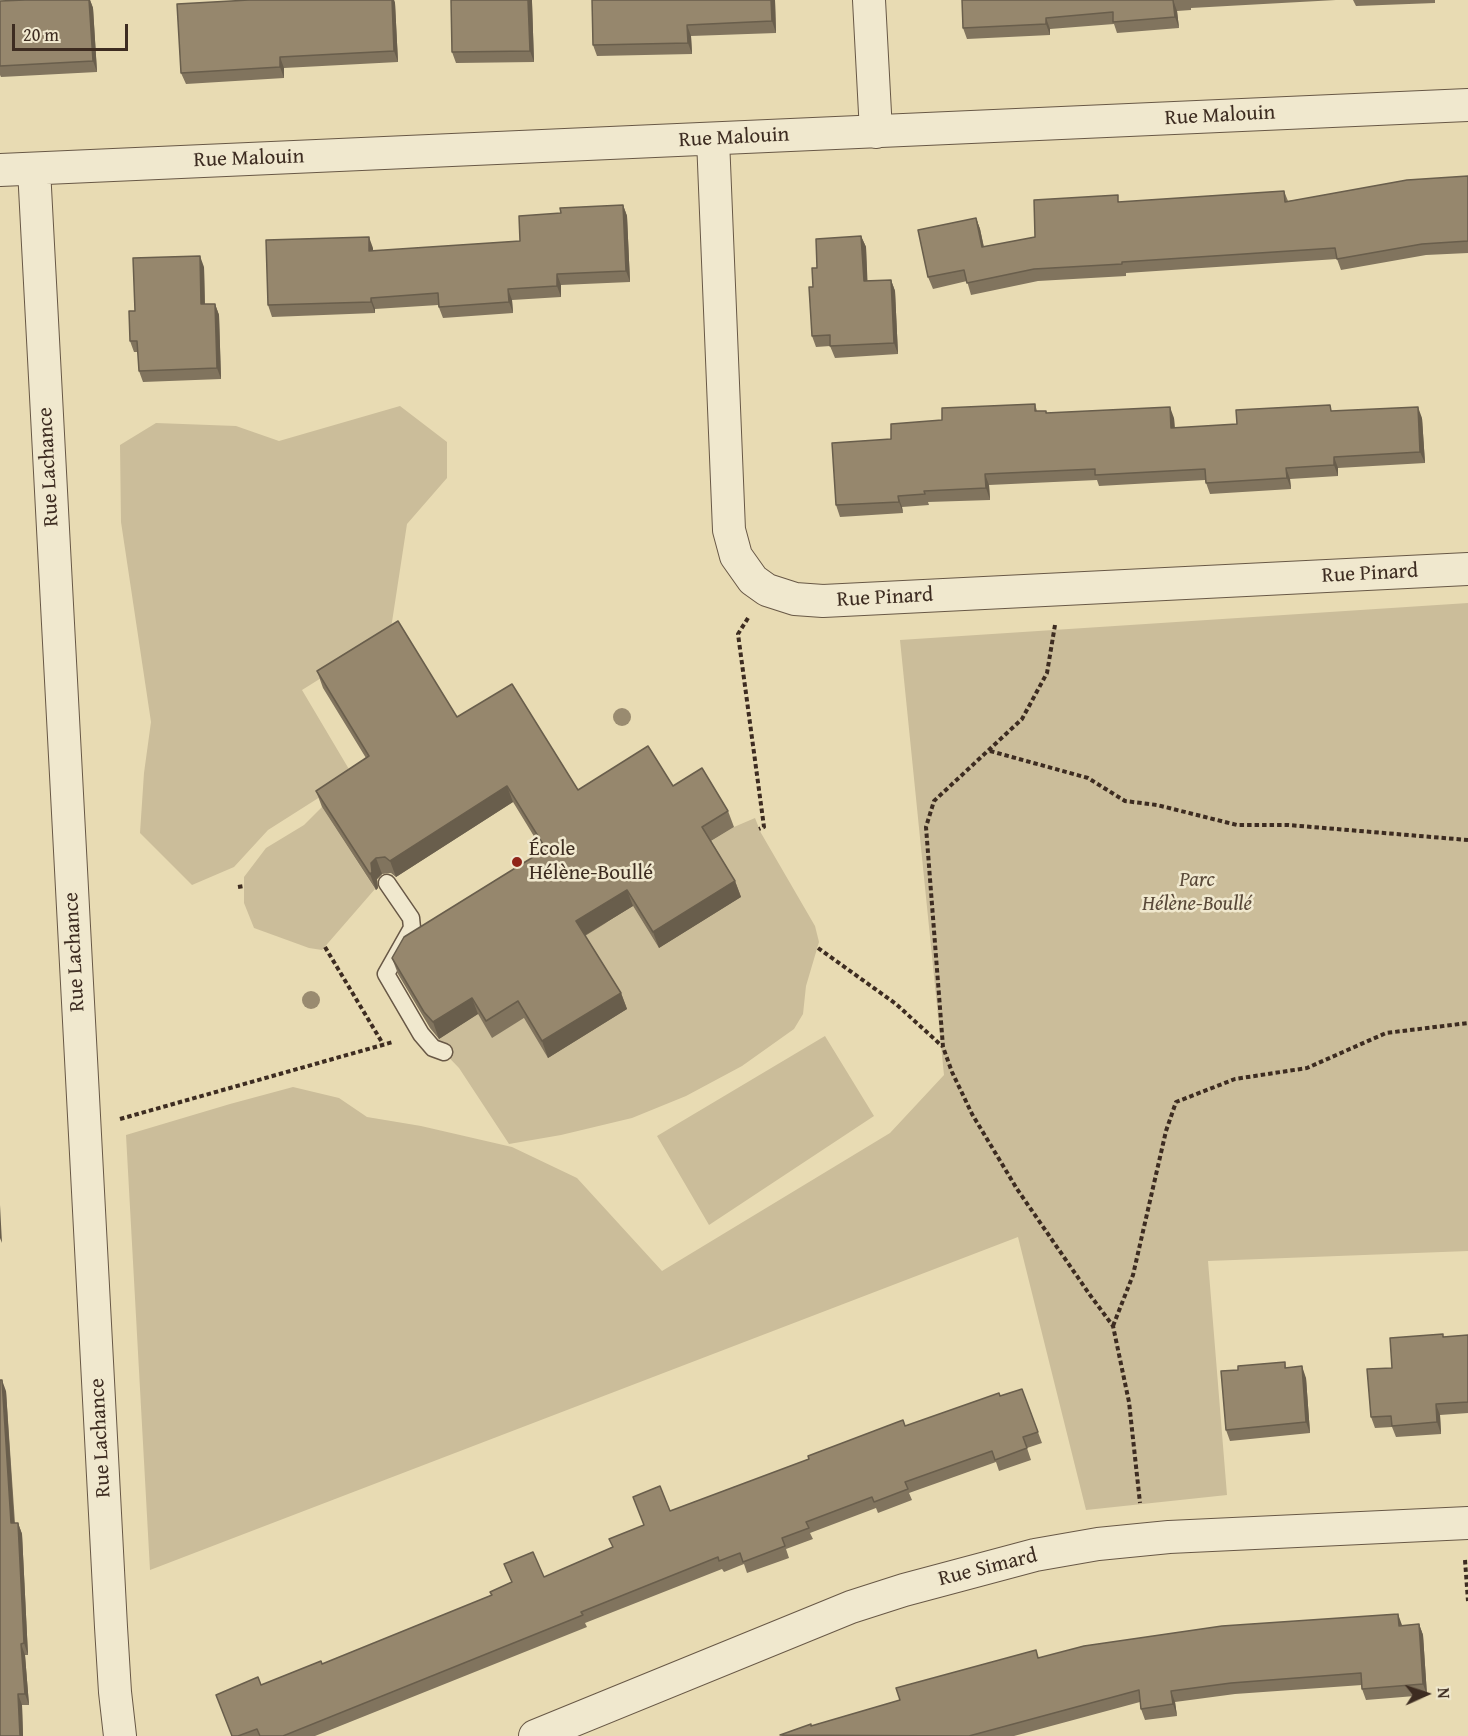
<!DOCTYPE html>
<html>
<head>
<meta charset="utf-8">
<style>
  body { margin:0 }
  #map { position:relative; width:1468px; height:1736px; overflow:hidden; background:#e8dbb3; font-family:"Gentium Book Plus",serif }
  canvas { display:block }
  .north { position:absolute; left:1396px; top:1664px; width:60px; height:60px; -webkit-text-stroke:4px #f0e8ce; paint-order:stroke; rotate:87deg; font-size:16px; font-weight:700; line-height:24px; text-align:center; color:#3d2c21 }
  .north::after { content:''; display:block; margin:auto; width:21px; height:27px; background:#3d2c21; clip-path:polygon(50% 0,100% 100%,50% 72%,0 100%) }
  .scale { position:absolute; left:12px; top:24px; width:116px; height:27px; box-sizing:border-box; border:3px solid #3d2c21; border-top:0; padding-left:8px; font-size:18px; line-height:21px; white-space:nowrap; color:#3d2c21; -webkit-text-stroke:4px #f0e8ce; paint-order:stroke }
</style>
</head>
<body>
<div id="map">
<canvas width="1468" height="1736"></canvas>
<div class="north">N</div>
<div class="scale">20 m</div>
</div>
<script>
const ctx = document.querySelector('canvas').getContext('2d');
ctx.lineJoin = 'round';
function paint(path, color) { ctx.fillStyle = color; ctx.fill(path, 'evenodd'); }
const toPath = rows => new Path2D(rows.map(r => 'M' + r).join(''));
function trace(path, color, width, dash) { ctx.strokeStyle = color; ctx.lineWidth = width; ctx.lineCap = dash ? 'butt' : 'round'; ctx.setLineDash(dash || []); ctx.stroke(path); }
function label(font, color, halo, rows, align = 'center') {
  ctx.font = font + ' "Gentium Book Plus",serif'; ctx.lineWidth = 5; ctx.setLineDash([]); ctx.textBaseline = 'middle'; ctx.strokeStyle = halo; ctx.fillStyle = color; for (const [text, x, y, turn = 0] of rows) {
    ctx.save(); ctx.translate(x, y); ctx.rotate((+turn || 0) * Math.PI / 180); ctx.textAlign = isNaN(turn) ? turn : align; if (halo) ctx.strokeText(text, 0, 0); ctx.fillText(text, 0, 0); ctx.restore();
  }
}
paint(toPath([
  [400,406,447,442,447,478,407,524,390,635,302,690,353,776,268,830,234,867,192,885,140,833,144,773,151,722,121,522,120,445,156,423,236,426,279,441],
  [1468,603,1468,1251,1208,1261,1227,1495,1086,1510,1018,1237,150,1570,126,1135,230,1104,293,1087,339,1098,367,1117,421,1126,512,1147,577,1178,662,1271,890,1133,944,1075,900,640],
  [322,807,375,889,322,950,309,948,254,928,244,903,244,877,266,848,304,825],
  [755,818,761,833,815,926,819,942,806,986,803,1014,794,1029,742,1066,686,1096,632,1118,561,1135,509,1144,459,1068,434,1042,478,1014,492,1037,524,1018,565,937,608,922,633,906,659,948,741,897,708,843,734,827],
  [825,1036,874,1116,709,1225,657,1136]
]), '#cbbd9a');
const lane = toPath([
  [387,883,411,918,412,928,386,974,421,1034,433,1048,444,1052]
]);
const street = toPath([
  [869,0,876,132],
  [713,139,729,530,736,556,753,580,767,590,795,599,823,601,1468,569],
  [34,169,111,1627,115,1692,120,1736],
  [0,170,1468,105],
  [535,1736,851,1607,904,1590,1035,1555,1098,1544,1169,1537,1468,1523]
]);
trace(lane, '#685846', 19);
trace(street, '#685846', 34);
trace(toPath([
  [748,618,738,634,764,827,759,829],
  [1055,625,1047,673,1022,719,934,801,926,827,943,1047,952,1072,972,1114,1017,1189,1090,1295,1113,1326,1129,1402,1140,1503],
  [990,751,1088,778,1125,801,1157,805,1237,825,1288,825,1468,840],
  [238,887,244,886],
  [325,947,383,1044],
  [818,948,896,1004,942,1046],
  [120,1119,393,1042],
  [1113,1326,1133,1275,1166,1131,1176,1102,1235,1079,1307,1068,1386,1033,1468,1023],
  [1465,1560,1468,1601]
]), '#3d2c21', 4, [4.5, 3]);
trace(lane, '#f0e8ce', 16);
trace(street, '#f0e8ce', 32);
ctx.fillStyle = '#998b70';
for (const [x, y] of [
  [622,717],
  [311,1000]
]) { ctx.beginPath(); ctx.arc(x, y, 9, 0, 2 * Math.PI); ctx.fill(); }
paint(toPath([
  [25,0,90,0,93,8,97,72,1,77,0,75,0,1],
  [249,0,394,0,395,3,398,62,284,68,284,78,186,84,181,73],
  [592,0,775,0,776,33,691,36,692,54,597,56,593,45],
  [962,0,1336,0,1191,8,1191,10,1177,11,1179,28,1117,33,1114,24,1050,29,1050,35,967,39,963,28],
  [1353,0,1435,0,1435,3,1356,6],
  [532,2,534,62,456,63,452,52],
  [1468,176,1468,253,1426,255,1341,270,1337,259,1126,273,1126,276,1038,281,971,295,967,281,933,289,928,277,976,218,980,229,984,247,1035,237,1120,202,1284,191,1288,201],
  [623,205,627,216,630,282,561,285,561,297,512,300,513,313,443,318,438,305,375,309,375,313,272,317,268,305,373,248,373,251,520,241],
  [861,236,866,247,867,281,891,280,895,291,898,354,835,358,830,346,816,347,812,336,813,287],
  [204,267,205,304,215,304,219,315,221,379,143,382,139,371,138,352,134,352,130,341,135,311],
  [1035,404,1037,411,1046,411,1047,413,1174,418,1175,428,1237,424,1333,411,1422,418,1425,463,1338,468,1338,476,1290,479,1291,489,1210,494,1205,480,1099,486,1097,480,989,485,990,500,928,502,929,505,902,507,903,513,840,517,836,505,891,439],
  [317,671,457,717,578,790,673,786,728,811,734,827,711,841,735,881,741,897,659,948,633,906,585,936,621,993,627,1009,548,1058,524,1018,492,1038,478,1014,439,1039,430,1028,398,974,392,958,543,851,513,802,396,877,391,873,382,874,377,879,378,888,376,890,322,807,316,791,366,758,323,688],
  [1468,1335,1468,1413,1440,1415,1441,1434,1396,1437,1392,1427,1375,1428,1371,1417,1392,1368,1444,1337],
  [1285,1362,1286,1368,1306,1378,1310,1433,1230,1441,1226,1430,1238,1370],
  [1022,1389,1042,1443,1027,1448,1031,1460,999,1471,996,1462,909,1493,912,1500,878,1513,876,1508,810,1533,813,1539,786,1549,789,1558,747,1573,744,1564,724,1572,722,1569,585,1623,587,1627,315,1736,231,1736,261,1685,322,1664,544,1577,613,1547,644,1525,670,1511,905,1426],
  [6,1391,15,1523,18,1523,22,1534,28,1655,25,1655,29,1705,22,1705,23,1736,0,1736],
  [1419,1624,1423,1635,1427,1695,1366,1700,1362,1689,1362,1685,1235,1694,1175,1702,1177,1716,1145,1720,1141,1709,1140,1702,1014,1736,780,1736,811,1726,900,1700,1039,1658]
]), '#81745e');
paint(toPath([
  [89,0,90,0,93,8,97,72,93,61],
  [392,0,394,0,395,3,398,62,394,51],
  [528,0,532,0,532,2,534,62,530,51],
  [771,0,775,0,776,33,772,21],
  [1173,0,1177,11,1179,28,1175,17],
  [1046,18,1050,29,1050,35,1046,24],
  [687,25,691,36,692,54,688,43],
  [280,57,284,68,284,78,280,67],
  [623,205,627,216,630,282,626,271],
  [976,218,980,229,986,258,982,247],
  [861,236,866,247,868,292,864,281],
  [369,237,373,248,373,263,369,251],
  [200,256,204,267,205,316,201,304],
  [557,274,561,285,561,297,557,286],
  [891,280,895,291,898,354,894,343],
  [508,289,512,300,513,313,509,302],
  [371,298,375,309,375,313,371,302],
  [215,304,219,315,221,379,217,368],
  [1170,407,1174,418,1175,439,1171,428],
  [1418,407,1422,418,1425,463,1420,452],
  [1334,457,1338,468,1338,476,1334,465],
  [1286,468,1290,479,1291,489,1287,478],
  [985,474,989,485,990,500,986,488],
  [898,496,902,507,903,513,899,502],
  [507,786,513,802,396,877,390,861],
  [376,858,382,874,377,879,378,888,376,890,370,874,371,863],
  [735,881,741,897,659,948,653,932],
  [627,890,633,906,582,937,576,921],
  [621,993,627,1009,548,1058,542,1041],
  [472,998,478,1014,439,1039,433,1022],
  [0,1205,2,1243,0,1238],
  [1302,1366,1306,1378,1310,1433,1306,1422],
  [2,1380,6,1391,15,1535,11,1523],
  [1436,1404,1440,1415,1441,1434,1437,1422],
  [18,1523,22,1534,28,1655,24,1643],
  [1398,1614,1402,1625,1399,1626],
  [1419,1624,1423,1635,1427,1695,1423,1684],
  [21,1644,25,1655,29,1705,25,1694],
  [1171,1691,1175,1702,1177,1716,1173,1704],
  [18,1694,22,1705,23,1736,20,1736]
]), '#695e4c');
const building = toPath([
  [25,0,89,0,93,61,0,66,0,1,25,0],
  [249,0,392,0,394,51,280,57,280,67,181,73,177,4,249,0],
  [451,0,528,0,530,51,452,52,451,0],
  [592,0,771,0,772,21,687,25,688,43,593,45,592,0],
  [962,0,1173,0,1175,17,1113,22,1113,12,1046,18,1046,24,963,28,962,0],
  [1468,176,1468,241,1422,244,1337,259,1335,248,1122,262,1122,264,1034,269,967,283,964,270,928,277,918,230,976,218,982,247,1035,237,1034,200,1118,195,1118,202,1284,191,1285,202,1407,180,1468,176],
  [623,205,626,271,557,274,557,286,508,289,509,302,439,307,438,293,371,298,371,302,268,305,266,240,369,237,369,251,520,241,519,216,561,213,560,208,623,205],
  [861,236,864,281,891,280,894,343,830,346,830,335,812,336,809,287,813,287,812,268,817,268,816,239,861,236],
  [200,256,201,304,215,304,217,368,139,371,137,341,130,341,129,311,135,311,133,258,200,256],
  [1035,404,1035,411,1046,411,1046,413,1170,407,1171,428,1237,424,1236,410,1330,405,1331,411,1418,407,1420,452,1334,457,1334,465,1286,468,1287,478,1206,483,1205,469,1095,475,1095,469,985,474,986,488,924,491,925,494,898,496,899,502,836,505,832,443,891,439,891,424,942,420,942,408,1035,404],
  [398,621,457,717,512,684,578,790,648,746,673,786,702,768,728,811,702,827,735,881,653,932,627,890,576,921,621,993,542,1041,518,1001,486,1021,472,998,433,1022,424,1012,392,958,404,937,546,849,507,786,390,861,385,857,376,858,371,863,372,872,370,874,316,791,369,756,317,671,398,621],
  [1443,1334,1443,1337,1468,1335,1468,1402,1436,1404,1437,1422,1392,1426,1391,1416,1371,1417,1367,1369,1392,1368,1390,1338,1443,1334],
  [1285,1362,1285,1368,1302,1366,1306,1422,1226,1430,1221,1371,1238,1370,1238,1366,1285,1362],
  [0,1380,2,1380,11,1523,18,1523,24,1643,21,1644,25,1694,18,1694,20,1736,0,1736,0,1380],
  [1022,1389,1038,1432,1023,1437,1027,1448,995,1460,992,1451,905,1482,908,1489,874,1502,872,1497,806,1522,809,1528,782,1538,785,1546,743,1562,740,1553,719,1561,718,1557,581,1612,583,1615,283,1736,260,1736,257,1729,238,1736,232,1736,216,1695,258,1677,261,1685,321,1661,322,1664,492,1595,490,1592,512,1582,504,1564,533,1552,544,1577,613,1547,609,1539,644,1525,633,1497,660,1486,670,1511,809,1459,808,1456,903,1420,905,1426,999,1393,1000,1396,1022,1389],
  [1398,1614,1399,1626,1419,1624,1423,1684,1362,1689,1361,1673,1231,1683,1171,1691,1173,1704,1141,1709,1139,1690,969,1736,780,1735,811,1724,811,1726,900,1700,896,1688,1036,1650,1038,1658,1084,1646,1222,1626,1398,1614]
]);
paint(building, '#96876d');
trace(building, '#695e4c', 1.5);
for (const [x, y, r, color] of [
  [517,862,6,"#8f2418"]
]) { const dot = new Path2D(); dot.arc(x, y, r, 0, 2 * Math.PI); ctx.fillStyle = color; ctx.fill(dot); trace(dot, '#f0e8ce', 2); }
label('21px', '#3d2c21', '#f0e8ce', [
  ["Rue Malouin",1220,116,-3],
  ["Rue Malouin",734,138,-3],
  ["Rue Malouin",249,159,-2],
  ["Rue Lachance",49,467,-93],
  ["Rue Pinard",1370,574,-3],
  ["Rue Pinard",885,598,-3],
  ["Rue Lachance",75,952,-93],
  ["Rue Lachance",101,1438,-93],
  ["Rue Simard",988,1568,-14]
]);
label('21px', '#3d2c21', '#f0e8ce', [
  ["École",529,850],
  ["Hélène-Boullé",529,874]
], 'left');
label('italic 21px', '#594939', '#f0e8ce', [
  ["Parc",1197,881],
  ["Hélène-Boullé",1197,905]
]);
</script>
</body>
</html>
